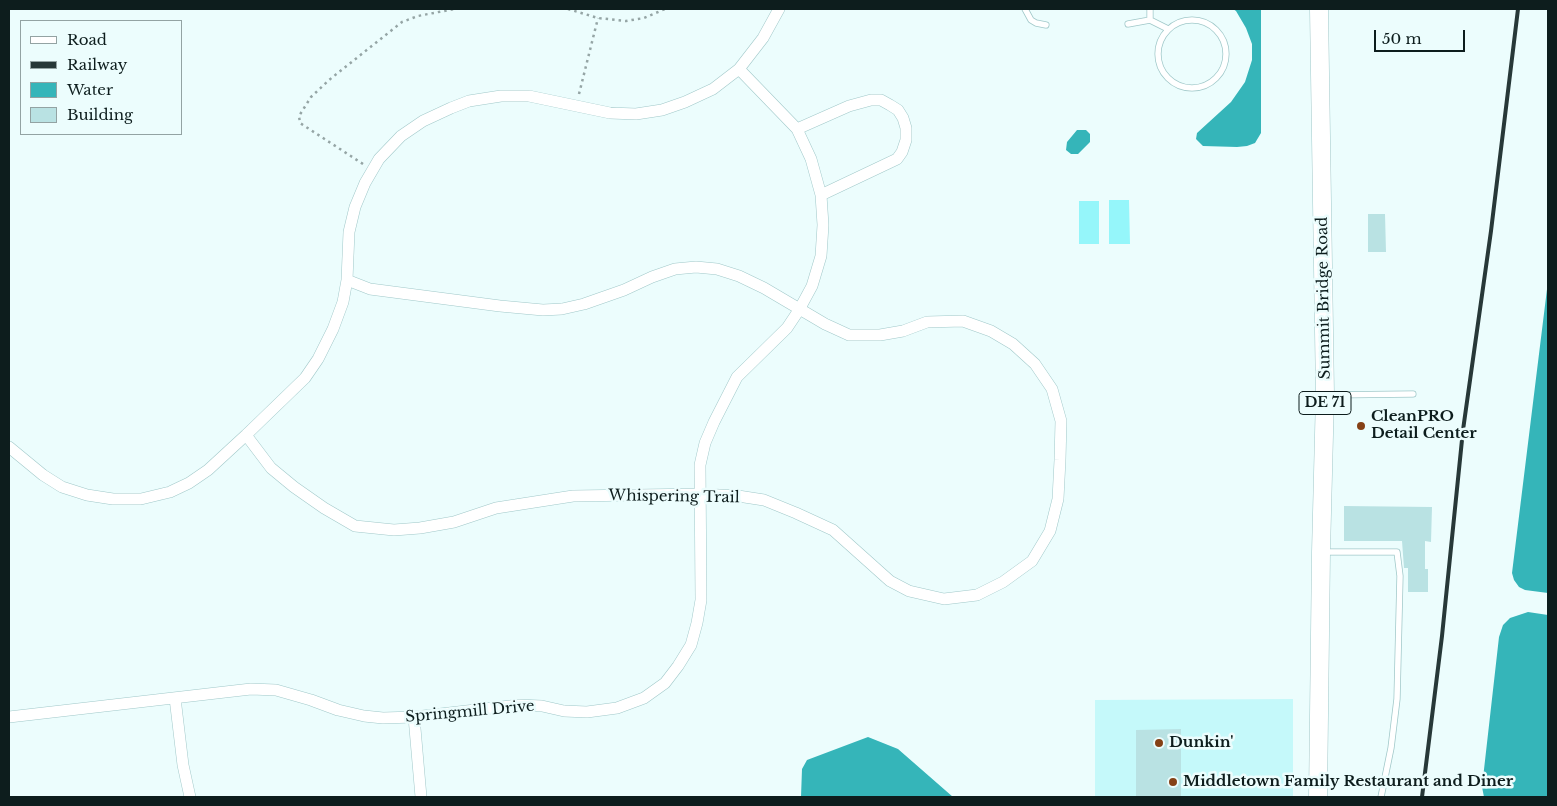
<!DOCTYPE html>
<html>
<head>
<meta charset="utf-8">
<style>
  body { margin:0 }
  #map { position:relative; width:1557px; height:806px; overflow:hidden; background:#ecfdfd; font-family:"Libre Baskerville",serif }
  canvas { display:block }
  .frame { position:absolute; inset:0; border:10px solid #0d1d1d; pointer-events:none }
  .legend { position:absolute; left:20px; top:20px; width:162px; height:115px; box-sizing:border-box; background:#ecfdfd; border:1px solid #93a3a3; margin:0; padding:6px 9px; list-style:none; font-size:15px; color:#0d1d1d }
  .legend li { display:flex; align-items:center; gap:10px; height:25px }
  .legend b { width:25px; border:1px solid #93a3a3 }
  .scale { position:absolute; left:1374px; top:30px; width:91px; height:22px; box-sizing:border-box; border:2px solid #0d1d1d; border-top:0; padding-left:6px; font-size:15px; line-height:18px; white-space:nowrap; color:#0d1d1d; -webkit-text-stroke:4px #ecfdfd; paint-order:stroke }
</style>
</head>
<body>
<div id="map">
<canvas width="1557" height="806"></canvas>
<div class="frame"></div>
<ul class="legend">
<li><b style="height:6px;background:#fff"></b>Road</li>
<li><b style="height:6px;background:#273838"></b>Railway</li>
<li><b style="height:14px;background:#35b5b9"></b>Water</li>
<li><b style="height:14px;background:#b9e2e3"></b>Building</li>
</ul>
<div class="scale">50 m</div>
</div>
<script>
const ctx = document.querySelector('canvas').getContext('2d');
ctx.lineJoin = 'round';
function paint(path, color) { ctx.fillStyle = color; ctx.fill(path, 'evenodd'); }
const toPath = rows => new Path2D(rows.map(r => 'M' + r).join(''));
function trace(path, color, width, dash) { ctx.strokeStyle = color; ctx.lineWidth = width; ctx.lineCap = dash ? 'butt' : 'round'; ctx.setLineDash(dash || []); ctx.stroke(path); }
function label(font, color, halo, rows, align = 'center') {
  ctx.font = font + ' "Libre Baskerville",serif'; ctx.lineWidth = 5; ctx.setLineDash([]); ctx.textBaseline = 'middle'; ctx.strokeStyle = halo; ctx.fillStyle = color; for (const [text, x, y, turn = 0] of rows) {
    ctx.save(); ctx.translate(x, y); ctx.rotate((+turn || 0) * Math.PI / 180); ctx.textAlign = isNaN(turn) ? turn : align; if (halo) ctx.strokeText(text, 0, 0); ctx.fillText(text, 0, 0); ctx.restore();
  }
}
paint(toPath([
  [1293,699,1293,797,1095,797,1095,700]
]), '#c5f9fa');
paint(toPath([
  [1109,200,1129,200,1130,244,1109,244],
  [1079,201,1099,201,1099,244,1079,244]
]), '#95f6fa');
paint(toPath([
  [1233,9,1261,9,1261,133,1255,143,1247,146,1237,147,1203,146,1196,139,1197,133,1231,102,1245,82,1252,60,1252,44,1246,28,1236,11],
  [1077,130,1086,130,1090,134,1090,142,1078,154,1071,154,1066,150,1067,142],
  [1548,281,1548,593,1525,590,1519,587,1514,580,1512,573],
  [1528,612,1548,615,1548,797,1484,797,1482,787,1499,637,1503,625,1510,618],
  [868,737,898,749,953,797,801,797,802,769,807,760]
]), '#35b5b9');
paint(toPath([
  [1368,214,1385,214,1386,252,1368,252],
  [1344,506,1432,507,1431,542,1425,541,1425,569,1428,569,1428,592,1408,592,1408,568,1404,568,1402,541,1344,541],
  [1181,729,1181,797,1136,797,1136,730]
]), '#b9e2e3');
const lane = toPath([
  [1025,9,1031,20,1036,23,1046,25],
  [1150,9,1150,20,1168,29],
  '1158 54a34 34 0 1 1 68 0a34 34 0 1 1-68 0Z',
  [1128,24,1150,20],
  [1327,395,1413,394],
  [1323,552,1397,552,1400,576,1397,699,1391,748,1381,797]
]);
const street = toPath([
  [797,129,849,106,871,100,881,100,890,105,898,110,903,118,906,128,906,140,902,152,897,159,821,195],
  [246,435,271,468,294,487,324,508,355,526,394,530,420,528,454,522,496,508,573,496,701,494,738,496,764,500,796,513,833,530,890,581,909,591,944,599,977,595,1003,582,1032,561,1050,531,1058,499,1060,460,1061,421,1052,389,1035,364,1013,344,991,331,963,321,927,322,903,331,880,335,849,335,825,324,764,288,739,276,717,269,696,267,675,269,652,277,624,290,584,304,562,309,543,310,500,306,370,289,347,280],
  [9,447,43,475,62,487,87,495,113,499,141,499,170,492,189,483,208,470,246,435,305,378,318,359,333,329,343,302,347,280,349,232,355,207,365,183,379,159,401,136,423,121,451,108,469,101,501,96,529,96,610,113,636,114,662,110,685,102,713,89,739,69,763,38,779,9],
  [175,698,183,765,190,797],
  [9,717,251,689,276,690,311,700,338,710,364,716,383,718,414,717,519,705,542,706,564,711,587,712,617,708,644,698,665,683,678,666,691,645,697,623,701,600,700,465,705,443,714,422,737,377,787,328,799,310,812,286,821,256,823,225,821,195,811,159,797,129,739,69],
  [414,717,421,797]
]);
const primary = toPath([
  [1318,797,1321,552,1325,395,1319,9]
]);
trace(lane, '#a0c8c9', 7);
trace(street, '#a0c8c9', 12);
trace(primary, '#a0c8c9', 19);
trace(toPath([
  [568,9,598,18,626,21,644,18,665,9],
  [579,94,598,18],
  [363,164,300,123,299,116,311,97,329,80,402,22,418,16,454,9]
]), '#95a5a5', 2.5, [2.5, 4]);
trace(lane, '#fff', 5.5);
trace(street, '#fff', 11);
trace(primary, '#fff', 18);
trace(toPath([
  [1422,797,1442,636,1463,430,1491,231,1518,9]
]), '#273838', 4);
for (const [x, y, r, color] of [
  [1361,426,5,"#854116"],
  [1159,743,5,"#854116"],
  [1173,782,5,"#854116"]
]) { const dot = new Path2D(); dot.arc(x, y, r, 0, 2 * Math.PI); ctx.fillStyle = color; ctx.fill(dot); trace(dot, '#ecfdfd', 2); }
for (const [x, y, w] of [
  [1325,403,52]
]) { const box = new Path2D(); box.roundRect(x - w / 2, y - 11.5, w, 23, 4); ctx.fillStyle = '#ecfdfd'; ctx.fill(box); trace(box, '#0d1d1d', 1); }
label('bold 14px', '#0d1d1d', null, [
  ["DE 71",1325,403]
]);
label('15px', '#0d1d1d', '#ecfdfd', [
  ["Summit Bridge Road",1324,298,-91],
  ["Whispering Trail",674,497,1],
  ["Springmill Drive",470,712,-5]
]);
label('bold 15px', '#0d1d1d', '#ecfdfd', [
  ["CleanPRO",1371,417],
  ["Detail Center",1371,434],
  ["Dunkin'",1169,743],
  ["Middletown Family Restaurant and Diner",1183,782]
], 'left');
</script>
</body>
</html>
